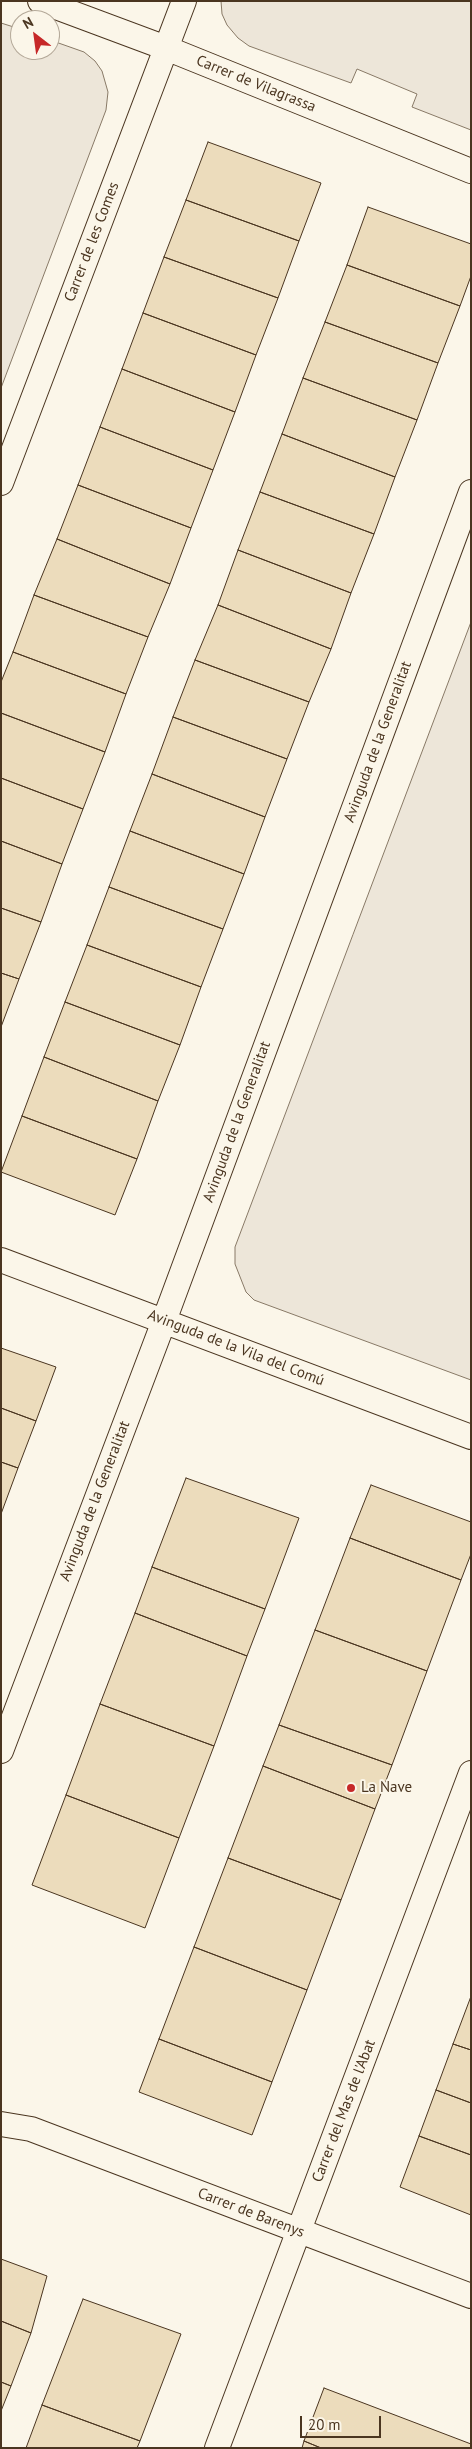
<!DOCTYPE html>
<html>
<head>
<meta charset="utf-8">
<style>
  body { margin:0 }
  #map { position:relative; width:472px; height:2449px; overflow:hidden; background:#fbf6e9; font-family:"PT Sans",sans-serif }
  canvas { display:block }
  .frame { position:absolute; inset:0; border:2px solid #4a3520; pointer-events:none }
  .north { position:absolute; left:10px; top:10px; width:50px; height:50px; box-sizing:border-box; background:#fbf6e9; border:1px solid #b4a999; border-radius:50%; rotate:330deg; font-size:14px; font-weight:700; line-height:20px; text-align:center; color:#4a3520 }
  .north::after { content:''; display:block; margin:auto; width:18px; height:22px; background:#c62828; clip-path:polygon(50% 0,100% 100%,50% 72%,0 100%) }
  .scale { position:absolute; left:300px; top:2416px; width:81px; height:22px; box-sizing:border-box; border:2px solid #4a3520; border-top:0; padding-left:6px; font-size:15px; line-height:18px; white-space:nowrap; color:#4a3520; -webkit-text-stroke:4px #fbf6e9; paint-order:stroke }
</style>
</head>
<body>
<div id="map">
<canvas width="472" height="2449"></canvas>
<div class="frame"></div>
<div class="north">N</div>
<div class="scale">20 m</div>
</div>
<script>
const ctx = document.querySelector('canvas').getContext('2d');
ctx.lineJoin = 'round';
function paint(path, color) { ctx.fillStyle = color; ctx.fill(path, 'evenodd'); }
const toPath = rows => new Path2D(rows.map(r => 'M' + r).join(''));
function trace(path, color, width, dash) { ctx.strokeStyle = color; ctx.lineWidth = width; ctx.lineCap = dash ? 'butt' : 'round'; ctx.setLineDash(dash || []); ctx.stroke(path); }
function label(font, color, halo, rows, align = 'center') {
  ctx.font = font + ' "PT Sans",sans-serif'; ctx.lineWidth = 4; ctx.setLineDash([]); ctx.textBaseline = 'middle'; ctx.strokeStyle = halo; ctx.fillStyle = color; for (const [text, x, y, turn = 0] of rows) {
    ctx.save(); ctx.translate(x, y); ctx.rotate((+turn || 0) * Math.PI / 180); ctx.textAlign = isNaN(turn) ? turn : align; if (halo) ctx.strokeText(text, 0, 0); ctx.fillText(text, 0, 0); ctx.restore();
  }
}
const green = toPath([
  [221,1,471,1,471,130,412,107,417,94,357,69,351,83,249,46,238,38,227,25,222,14,221,1],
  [1,23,20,29,20,50,50,50,50,40,84,52,95,61,102,71,108,92,106,110,1,388,1,23],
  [471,622,471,1380,254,1300,246,1292,235,1264,235,1247,471,622]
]);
paint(green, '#ede6d9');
trace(green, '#887966', 1);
const building = toPath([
  [208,142,321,183,299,241,186,200,208,142],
  [186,200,299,241,278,298,164,257,186,200],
  [368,207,471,244,471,276,460,306,347,265,368,207],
  [164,257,278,298,256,355,143,313,164,257],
  [347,265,460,306,438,363,325,322,347,265],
  [143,313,256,355,235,412,122,369,143,313],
  [325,322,438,363,417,420,303,378,325,322],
  [122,369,235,412,213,470,100,427,122,369],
  [303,378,417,420,395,477,282,434,303,378],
  [100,427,213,470,191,528,78,485,100,427],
  [282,434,395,477,374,534,260,492,282,434],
  [78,485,191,528,170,584,57,539,78,485],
  [260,492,374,534,351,593,238,550,260,492],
  [57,539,170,584,148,637,34,595,57,539],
  [238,550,351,593,331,649,218,605,238,550],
  [34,595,148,637,126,694,13,652,34,595],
  [218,605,331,649,309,702,195,660,218,605],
  [13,652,126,694,105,752,1,713,1,682,13,652],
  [195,660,309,702,287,759,173,717,195,660],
  [1,713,105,752,83,809,1,778,1,713],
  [173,717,287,759,265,817,152,774,173,717],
  [152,774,265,817,244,874,130,831,152,774],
  [1,778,83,809,62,864,1,841,1,778],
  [130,831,244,874,223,929,109,887,130,831],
  [1,841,62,864,41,922,1,908,1,841],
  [109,887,223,929,201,987,87,945,109,887],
  [1,908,41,922,19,979,1,973,1,908],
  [87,945,201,987,180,1045,65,1002,87,945],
  [1,973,19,979,1,1027,1,973],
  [65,1002,180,1045,158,1101,44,1057,65,1002],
  [44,1057,158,1101,137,1159,22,1116,44,1057],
  [22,1116,137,1159,115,1215,1,1172,22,1116],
  [1,1348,56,1367,36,1421,1,1408,1,1348],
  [1,1408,36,1421,18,1468,1,1462,1,1408],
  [1,1462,18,1468,1,1514,1,1462],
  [186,1478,299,1518,265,1609,152,1567,186,1478],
  [371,1485,471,1522,471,1554,461,1580,350,1538,371,1485],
  [350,1538,461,1580,427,1671,315,1630,350,1538],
  [152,1567,265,1609,247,1656,135,1613,152,1567],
  [135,1613,247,1656,214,1746,100,1704,135,1613],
  [315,1630,427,1671,392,1765,279,1725,315,1630],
  [100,1704,214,1746,179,1838,66,1795,100,1704],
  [279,1725,392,1765,375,1809,263,1766,279,1725],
  [263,1766,375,1809,341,1900,228,1858,263,1766],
  [66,1795,179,1838,145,1928,32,1885,66,1795],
  [228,1858,341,1900,307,1990,194,1947,228,1858],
  [194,1947,307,1990,272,2082,159,2039,194,1947],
  [470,1999,471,2000,471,2050,453,2044,470,1999],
  [159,2039,272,2082,252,2135,139,2092,159,2039],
  [453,2044,471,2050,471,2103,436,2090,453,2044],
  [436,2090,471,2103,471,2155,419,2136,436,2090],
  [419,2136,471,2155,471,2215,400,2187,419,2136],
  [1,2259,47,2276,31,2333,1,2321,1,2259],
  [83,2299,181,2334,140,2441,42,2405,83,2299],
  [1,2321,31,2333,11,2386,1,2382,1,2321],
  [1,2382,11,2386,1,2411,1,2382],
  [324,2388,471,2444,471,2448,321,2448,304,2441,324,2388],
  [42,2405,140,2441,137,2448,26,2448,42,2405],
  [304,2441,321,2448,302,2448,304,2441]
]);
paint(building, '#ecdcbc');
trace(building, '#4a3520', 1);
const minor = toPath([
  [40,1,166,48,471,171],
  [1,483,184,1],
  [1,1260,471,1437],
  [1,1751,164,1321,471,492],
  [1,2124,31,2129,471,2296],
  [217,2448,471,1773]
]);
trace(minor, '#4a3520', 26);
trace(minor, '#fbf6e9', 24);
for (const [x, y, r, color] of [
  [351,1788,5,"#c62828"]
]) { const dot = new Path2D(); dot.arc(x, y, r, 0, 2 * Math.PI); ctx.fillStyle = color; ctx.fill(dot); trace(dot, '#fbf6e9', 2); }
label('15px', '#4a3520', '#fbf6e9', [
  ["Carrer de Vilagrassa",256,84,22],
  ["Carrer de les Comes",92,242,-69],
  ["Avinguda de la Generalitat",378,742,-70],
  ["Avinguda de la Generalitat",237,1122,-70],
  ["Avinguda de la Vila del Comú",236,1348,21],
  ["Avinguda de la Generalitat",95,1501,-69],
  ["Carrer del Mas de l'Abat",344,2111,-69],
  ["Carrer de Barenys",251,2213,21]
]);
label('15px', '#4a3520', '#fbf6e9', [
  ["La Nave",361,1788]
], 'left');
</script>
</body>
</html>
